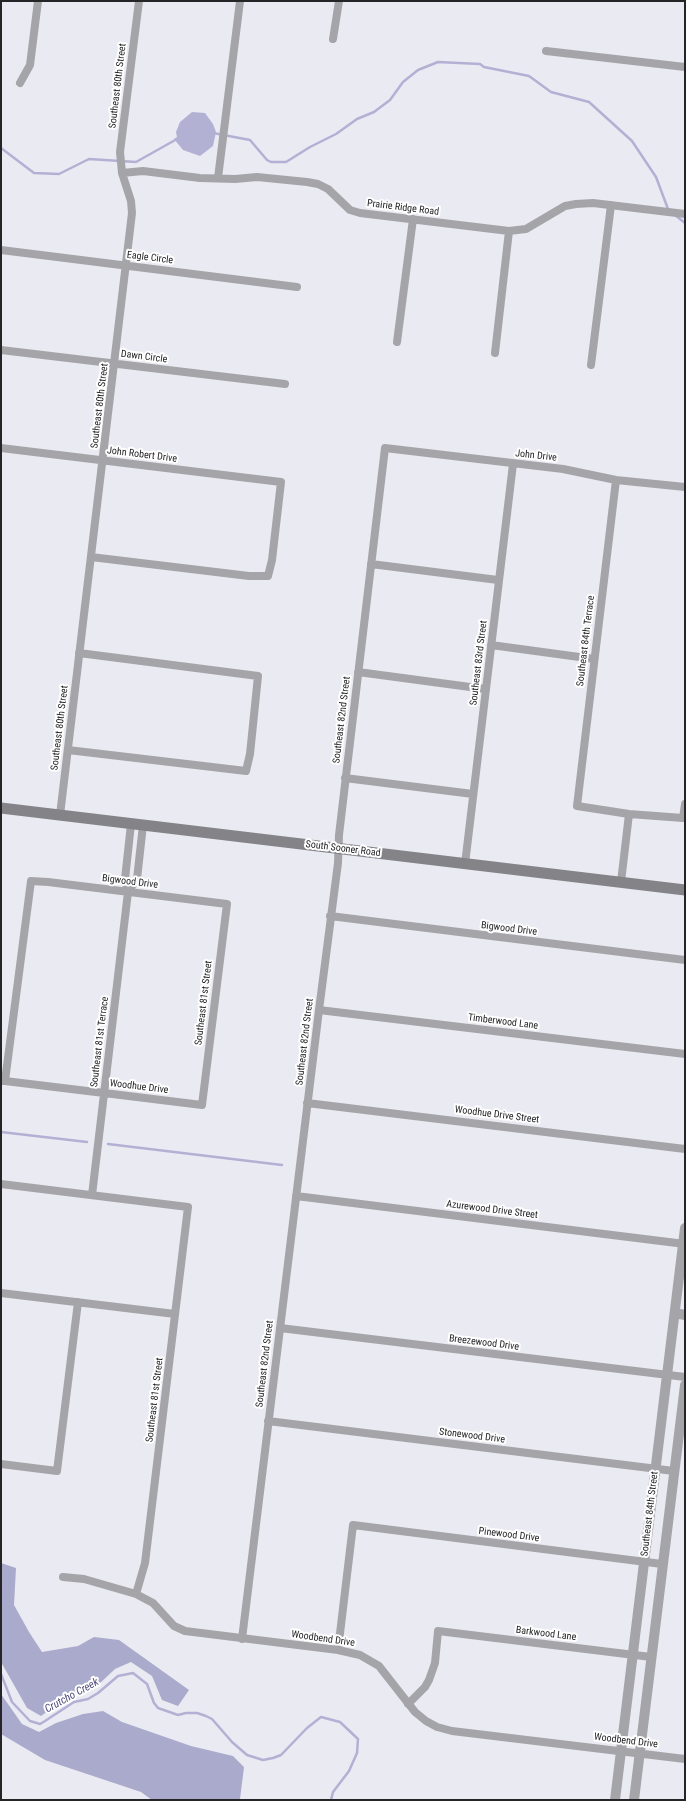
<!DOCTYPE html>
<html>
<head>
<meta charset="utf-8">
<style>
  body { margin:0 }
  #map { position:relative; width:686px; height:1801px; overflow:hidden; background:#eaeaf3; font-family:"Roboto Condensed",sans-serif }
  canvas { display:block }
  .frame { position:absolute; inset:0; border:2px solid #252528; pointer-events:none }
</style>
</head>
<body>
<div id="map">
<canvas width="686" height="1801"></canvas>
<div class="frame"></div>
</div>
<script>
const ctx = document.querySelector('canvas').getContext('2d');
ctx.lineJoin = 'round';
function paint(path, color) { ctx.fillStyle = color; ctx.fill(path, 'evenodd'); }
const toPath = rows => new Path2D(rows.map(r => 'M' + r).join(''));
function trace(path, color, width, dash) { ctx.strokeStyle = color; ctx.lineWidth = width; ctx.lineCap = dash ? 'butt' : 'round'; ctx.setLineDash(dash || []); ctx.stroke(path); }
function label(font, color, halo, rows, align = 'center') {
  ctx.font = font + ' "Roboto Condensed",sans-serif'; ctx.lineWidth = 4; ctx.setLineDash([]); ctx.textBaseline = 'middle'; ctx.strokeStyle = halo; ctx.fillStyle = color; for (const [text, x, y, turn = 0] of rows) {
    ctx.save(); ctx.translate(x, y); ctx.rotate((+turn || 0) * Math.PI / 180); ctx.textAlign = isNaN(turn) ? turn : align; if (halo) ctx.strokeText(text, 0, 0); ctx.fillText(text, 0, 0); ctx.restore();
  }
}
paint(toPath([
  [1,1563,16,1568,14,1605,29,1632,42,1652,78,1646,94,1637,119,1640,189,1690,178,1706,162,1700,152,1676,131,1662,115,1669,98,1685,66,1698,41,1716,27,1708,1,1662],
  [1,1694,22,1724,39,1732,56,1723,83,1714,103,1711,122,1722,191,1746,233,1756,244,1767,240,1799,152,1800,141,1792,45,1760,1,1734]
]), '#aac');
paint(toPath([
  [192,112,205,113,213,124,216,132,213,146,200,156,183,150,174,139,177,137,176,132,180,122]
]), '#b2b1d4');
trace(toPath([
  [213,133,250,140,267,160,271,162,286,162,310,147,336,134,357,119,374,112,390,100,403,82,418,70,438,62,480,64,484,67,529,76,551,92,589,102,632,141,656,177,668,209],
  [1,148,34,173,59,174,89,159,136,162,177,139],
  [675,215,685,223],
  [1,1132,87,1142],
  [108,1144,282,1165],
  [1,1674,12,1702,30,1721,40,1724,45,1721,74,1702,88,1699,98,1693,118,1676,133,1673,147,1684,154,1703,158,1708,178,1715,186,1713,197,1713,206,1716,212,1719,232,1742,247,1755,263,1760,273,1758,281,1755,307,1728,321,1717,340,1722,358,1739,357,1753,349,1771,333,1792,331,1800]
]), '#b2b1d4', 2.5);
trace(toPath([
  [333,39,339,1],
  [546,51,685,67],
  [20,83,30,65,38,1],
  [122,173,143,171,200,178,235,179,257,177,307,182,318,184,328,189,350,210,360,213,509,231,526,229,565,206,576,204,593,203,685,214],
  [218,178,240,1],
  [1,250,297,287],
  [397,342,413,219],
  [1,350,285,384],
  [495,353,509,231],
  [591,365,611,205],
  [1,448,281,482,272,560,268,576,249,576,91,557],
  [616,480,577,806,629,814,683,818,685,804],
  [371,564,498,580],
  [491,645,594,659],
  [358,672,485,689],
  [68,750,246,771,250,754,258,676,79,653],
  [345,778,473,794],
  [60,815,132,213,131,201,122,173,120,152,139,1],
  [465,864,513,464],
  [621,882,629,814],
  [128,892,137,879,143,825],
  [330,916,685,960],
  [319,1010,685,1054],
  [1,1081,5,1081,104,1093,202,1105,227,904,48,882,31,881,5,1081],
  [307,1103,685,1149],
  [1,1184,188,1207,145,1563,136,1594],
  [92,1195,128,892,125,879,131,824],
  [296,1196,685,1244],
  [1,1293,175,1314],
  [280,1328,685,1377],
  [268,1421,674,1471],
  [1,1464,57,1471,78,1302],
  [63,1577,84,1579,136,1594,153,1603,174,1626,185,1631,338,1650,360,1655,379,1666,415,1712,426,1721,437,1727,452,1731,685,1759],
  [242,1639,319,1010,338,863,339,835,385,448,563,469,616,480,685,487],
  [338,1650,353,1525,662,1564],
  [408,1704,425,1687,429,1680,435,1663,438,1631,651,1657]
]), '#a5a5a9', 8);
trace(toPath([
  [675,1313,685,1315],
  [615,1800,685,1228],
  [634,1800,685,1385]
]), '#a5a5a9', 10);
trace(toPath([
  [1,808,685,890]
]), '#838388', 11);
label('10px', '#252528', '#fff', [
  ["Southeast 80th Street",118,86,-83],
  ["Prairie Ridge Road",403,208,7],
  ["Eagle Circle",150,258,7],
  ["Dawn Circle",144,357,7],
  ["Southeast 80th Street",100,406,-83],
  ["John Robert Drive",142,455,7],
  ["John Drive",536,456,6],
  ["Southeast 84th Terrace",586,641,-83],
  ["Southeast 83rd Street",479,663,-83],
  ["Southeast 82nd Street",342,720,-83],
  ["Southeast 80th Street",60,728,-83],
  ["South Sooner Road",343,849,7],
  ["Bigwood Drive",130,882,7],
  ["Bigwood Drive",509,929,7],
  ["Southeast 81st Street",204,1003,-83],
  ["Timberwood Lane",503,1022,7],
  ["Southeast 81st Terrace",100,1042,-83],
  ["Southeast 82nd Street",305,1042,-83],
  ["Woodhue Drive",139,1087,7],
  ["Woodhue Drive Street",497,1115,7],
  ["Azurewood Drive Street",492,1210,7],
  ["Breezewood Drive",484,1343,7],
  ["Southeast 82nd Street",265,1364,-83],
  ["Southeast 81st Street",155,1400,-83],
  ["Stonewood Drive",472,1436,7],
  ["Southeast 84th Street",650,1514,-83],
  ["Pinewood Drive",509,1535,7],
  ["Barkwood Lane",546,1634,7],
  ["Woodbend Drive",323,1639,8],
  ["Woodbend Drive",626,1741,7]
]);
label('italic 11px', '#4e4a7a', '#fff', [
  ["Crutcho Creek",72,1696,-29]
]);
</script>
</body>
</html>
